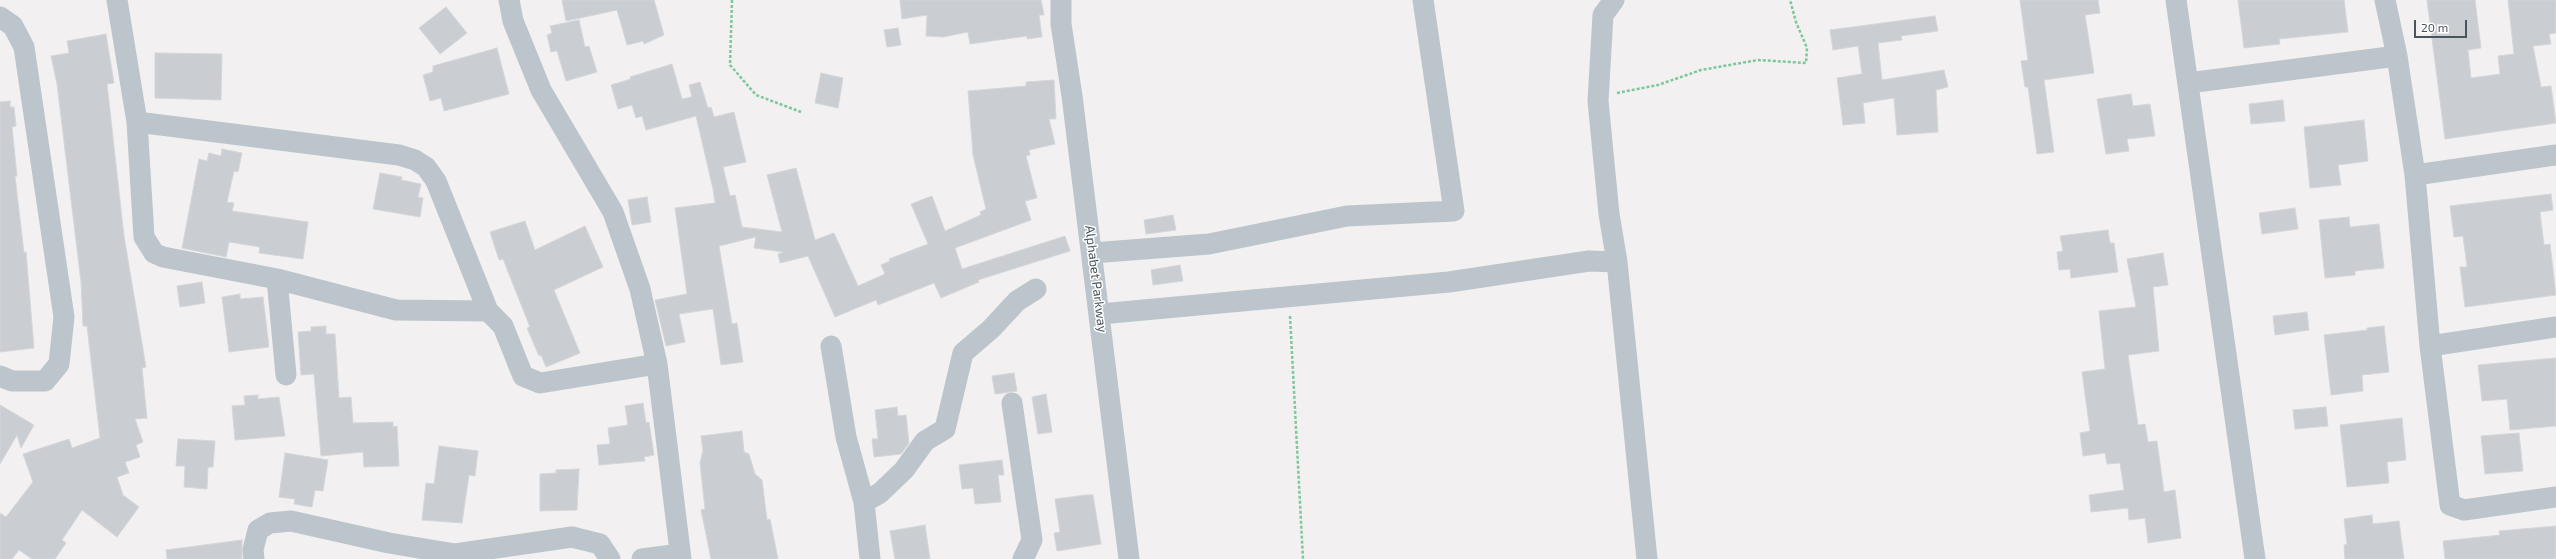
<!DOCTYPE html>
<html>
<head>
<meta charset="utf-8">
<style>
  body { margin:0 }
  #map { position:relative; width:2556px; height:559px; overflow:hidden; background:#f2f0f0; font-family:"Exo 2",sans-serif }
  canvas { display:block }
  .scale { position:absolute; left:2414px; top:20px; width:53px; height:18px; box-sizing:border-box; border:2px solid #49545c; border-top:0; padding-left:5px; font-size:12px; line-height:14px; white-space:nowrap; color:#49545c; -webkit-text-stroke:3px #fff; paint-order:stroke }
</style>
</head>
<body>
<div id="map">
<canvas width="2556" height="559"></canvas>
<div class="scale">20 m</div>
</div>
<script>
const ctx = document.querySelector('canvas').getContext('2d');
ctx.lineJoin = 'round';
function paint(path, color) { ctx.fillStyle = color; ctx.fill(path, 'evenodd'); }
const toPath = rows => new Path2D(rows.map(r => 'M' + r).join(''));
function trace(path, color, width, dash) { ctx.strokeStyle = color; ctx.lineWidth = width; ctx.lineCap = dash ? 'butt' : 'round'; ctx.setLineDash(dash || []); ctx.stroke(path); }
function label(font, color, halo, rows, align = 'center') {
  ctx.font = font + ' "Exo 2",sans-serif'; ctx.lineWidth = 3; ctx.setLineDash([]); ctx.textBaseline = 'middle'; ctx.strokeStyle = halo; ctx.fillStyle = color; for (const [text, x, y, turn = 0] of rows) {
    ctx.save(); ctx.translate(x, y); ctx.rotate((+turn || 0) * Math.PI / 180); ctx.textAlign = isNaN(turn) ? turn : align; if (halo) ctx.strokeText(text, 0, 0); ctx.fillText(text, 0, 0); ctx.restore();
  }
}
const building = toPath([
  [562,0,654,0,664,35,644,44,643,41,627,45,617,10,566,21,562,0],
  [900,0,1041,0,1044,15,1039,15,1042,37,1027,39,1027,36,970,44,968,32,943,37,926,36,927,15,902,19,900,0],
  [2020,0,2098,0,2100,13,2085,15,2094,73,2044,80,2054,152,2037,154,2028,87,2025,87,2021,61,2028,60,2020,0],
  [2238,0,2344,0,2348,32,2279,39,2280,44,2244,48,2238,0],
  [2427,0,2475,0,2481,48,2468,50,2471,78,2500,74,2498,56,2514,54,2508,0,2556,0,2556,33,2549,34,2551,44,2533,46,2541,87,2551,86,2556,123,2445,139,2427,0],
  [446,7,467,33,440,54,419,28,446,7],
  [1935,16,1938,31,1901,36,1902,40,1878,43,1882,80,1944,70,1948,87,1936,90,1938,132,1897,135,1894,98,1863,103,1865,123,1843,125,1837,78,1862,74,1858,46,1833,50,1830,30,1935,16],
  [579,20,585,47,589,46,597,72,566,81,557,51,551,52,547,35,552,33,550,26,579,20],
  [898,28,901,45,887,47,884,30,898,28],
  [106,34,114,83,107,84,124,236,146,367,142,368,147,418,135,419,143,442,136,445,140,457,125,462,129,473,117,477,123,495,139,507,117,537,82,510,62,540,66,543,55,559,32,559,19,550,12,559,0,559,0,513,6,517,33,482,23,454,69,439,72,448,100,438,87,326,83,326,81,282,57,84,51,56,69,53,67,41,106,34],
  [497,48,509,94,444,111,441,98,430,101,423,75,433,72,433,66,497,48],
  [155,53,222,54,221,100,155,98,155,53],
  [672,64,682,99,692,97,689,85,700,82,708,108,711,107,714,117,734,112,746,162,723,167,730,196,735,195,742,227,782,232,767,175,796,168,815,240,834,233,858,286,885,274,881,265,890,261,889,259,928,244,911,204,932,196,945,231,981,215,980,212,986,209,973,155,968,91,1026,86,1026,82,1054,80,1056,119,1049,119,1055,144,1029,150,1030,155,1026,156,1037,198,1025,201,1031,220,955,248,962,269,1065,236,1070,251,978,280,979,282,941,298,934,283,878,305,876,300,835,317,808,256,780,263,778,254,783,252,754,248,756,237,719,246,732,324,737,323,743,362,721,365,713,309,679,314,685,342,666,346,655,300,687,294,675,208,715,203,713,189,696,116,646,130,642,116,636,118,632,105,618,109,611,85,631,79,630,77,672,64],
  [821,73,843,78,838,108,815,103,821,73],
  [2131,94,2133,106,2150,104,2155,136,2127,139,2129,151,2106,154,2097,99,2131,94],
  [2283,100,2285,121,2251,124,2249,104,2283,100],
  [10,101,10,107,14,107,16,126,12,127,17,176,15,176,24,253,26,252,34,348,0,352,0,102,10,101],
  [2364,120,2368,161,2338,165,2341,185,2310,188,2304,127,2364,120],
  [222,149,242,153,238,172,234,171,227,202,234,203,232,211,308,222,303,259,259,253,260,247,229,242,226,257,182,248,199,159,207,161,209,153,221,156,222,149],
  [380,173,402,177,401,180,421,184,418,197,423,198,420,217,373,209,380,173],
  [2551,194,2553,210,2540,212,2544,245,2550,244,2556,295,2465,307,2460,267,2467,267,2463,236,2454,237,2450,206,2551,194],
  [647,197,651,222,632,225,628,200,647,197],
  [2295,208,2298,229,2262,234,2259,213,2295,208],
  [1173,215,1176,230,1146,234,1144,220,1173,215],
  [2349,217,2350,227,2379,224,2384,268,2355,271,2355,275,2325,278,2319,220,2349,217],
  [525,221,535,250,585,226,603,267,554,290,580,353,546,367,541,355,539,356,527,328,530,327,526,317,503,259,499,260,490,232,525,221],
  [2108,230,2110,243,2114,243,2118,272,2071,278,2070,269,2059,270,2057,252,2063,251,2060,236,2108,230],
  [2163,253,2168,285,2153,287,2159,351,2128,355,2138,425,2145,424,2148,442,2157,441,2164,492,2175,490,2181,538,2148,543,2145,518,2129,520,2128,508,2091,512,2089,495,2124,490,2120,463,2107,464,2105,453,2083,456,2080,433,2090,431,2082,372,2105,369,2099,311,2136,307,2127,259,2163,253],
  [1180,265,1183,281,1153,285,1151,270,1180,265],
  [202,282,205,303,180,307,177,286,202,282],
  [240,294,240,299,263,297,269,347,229,352,222,297,240,294],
  [2307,312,2309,330,2275,335,2273,316,2307,312],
  [326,326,326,334,335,334,339,398,351,397,353,423,393,422,393,427,397,426,399,466,364,467,363,452,321,456,314,374,301,375,298,332,311,331,311,327,326,326],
  [2384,326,2389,372,2362,375,2363,391,2331,395,2324,335,2367,330,2367,328,2384,326],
  [2556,358,2556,426,2510,430,2507,399,2482,401,2478,365,2556,358],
  [1014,373,1017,391,995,394,992,376,1014,373],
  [1046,394,1052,432,1038,434,1032,397,1046,394],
  [258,395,258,399,279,397,285,436,235,440,232,406,245,405,244,396,258,395],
  [643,403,646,423,649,422,654,455,644,457,645,461,599,465,597,445,610,444,608,428,628,425,625,406,643,403],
  [0,405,34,425,21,448,17,435,0,464,0,405],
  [897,407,898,416,906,415,909,443,901,454,874,457,872,439,878,439,875,410,897,407],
  [2326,407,2328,426,2295,429,2293,410,2326,407],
  [2402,418,2406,460,2387,462,2389,483,2347,487,2340,425,2402,418],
  [742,431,744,452,749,454,755,474,762,480,767,520,770,519,778,559,711,559,701,510,705,509,700,463,703,450,701,436,742,431],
  [2519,433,2523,471,2485,474,2481,436,2519,433],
  [178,439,215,441,213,467,208,467,207,489,184,487,185,466,176,466,178,439],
  [439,446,478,451,475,476,469,475,462,523,422,520,426,483,434,484,439,446],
  [285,453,328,460,323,491,315,490,312,507,294,504,295,499,279,497,285,453],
  [1002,460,1004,475,998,475,1001,502,975,504,973,488,962,489,959,465,1002,460],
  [579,469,577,510,540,511,540,474,556,473,556,470,579,469],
  [1086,495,1093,495,1101,544,1057,551,1054,533,1060,532,1055,499,1086,495],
  [2372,515,2373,524,2399,521,2404,559,2345,559,2344,545,2347,544,2344,519,2372,515],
  [925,525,930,559,895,559,890,531,925,525],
  [2556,526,2556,559,2445,559,2443,541,2500,535,2499,531,2556,526],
  [242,540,242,559,167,559,166,550,242,540]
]);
paint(building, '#cacdd2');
trace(building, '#d4d6da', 1);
trace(toPath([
  [732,0,730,65,756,95,801,112],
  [1617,93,1658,85,1701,70,1758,60,1806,63,1807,48,1796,22,1790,0],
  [1290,316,1303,559]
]), '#7cc89c', 2.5, [3, 2]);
trace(toPath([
  [117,0,137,122,144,237,154,253,163,257,277,279,396,310,488,311,503,326,523,376,540,383,657,364],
  [509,0,513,21,541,90,613,212,640,289,657,364,681,559],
  [1061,0,1061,24,1072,96,1129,559],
  [2176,0,2255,559],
  [2385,0,2397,56,2415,175,2430,346,2450,505,2464,510,2556,497],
  [0,17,13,26,24,47,64,317,59,364,45,381,12,381,0,376],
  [2188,83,2397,56],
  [137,122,399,155,415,160,426,167,436,181,488,311],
  [2415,175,2556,155],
  [1092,253,1209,244,1347,216,1454,211,1423,0],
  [1617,262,1647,559],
  [277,279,286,375],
  [1100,314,1449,282,1589,261,1617,262,1609,214,1598,101,1603,15,1614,0],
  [831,346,846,437,864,502,870,559],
  [2430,346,2556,327],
  [1012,403,1032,540,1023,559],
  [864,502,880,493,904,470,925,441,945,429,963,353,991,329,1017,301,1036,289],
  [254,559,253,550,258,530,270,523,291,521,389,543,455,554,572,537,600,544,610,559],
  [642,559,680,554]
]), '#bcc5cb', 21);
label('13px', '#49545c', '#fff', [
  ["Alphabet Parkway",1096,279,83]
]);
</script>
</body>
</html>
